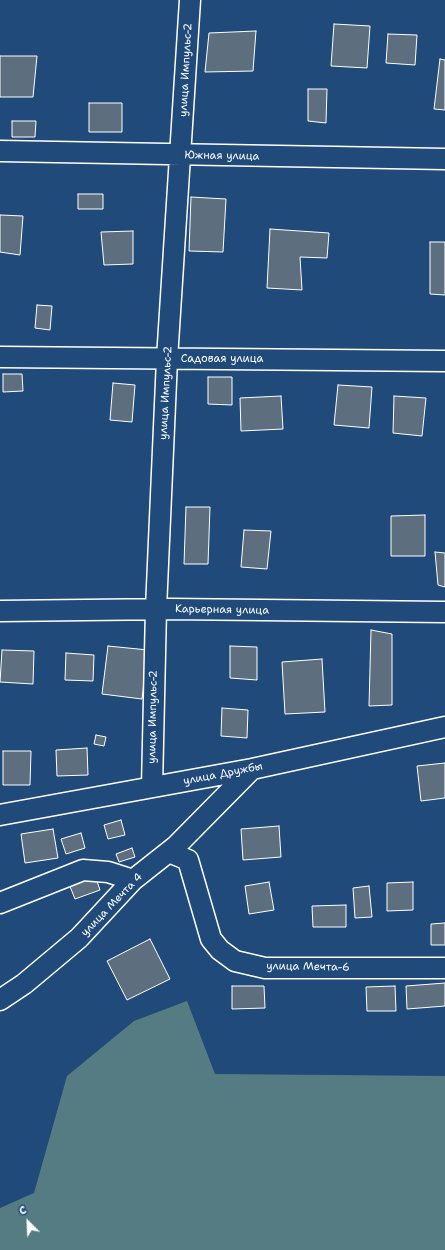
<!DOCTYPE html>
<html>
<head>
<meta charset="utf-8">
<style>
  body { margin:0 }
  #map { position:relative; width:445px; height:1250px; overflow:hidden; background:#1f4a7a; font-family:"Shantell Sans",sans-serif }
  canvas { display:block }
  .north { position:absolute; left:8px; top:1202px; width:40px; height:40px; -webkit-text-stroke:3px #1f4a7a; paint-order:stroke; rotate:336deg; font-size:11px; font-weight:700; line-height:16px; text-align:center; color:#fff }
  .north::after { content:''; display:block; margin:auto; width:14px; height:18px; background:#fff; clip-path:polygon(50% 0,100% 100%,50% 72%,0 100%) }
</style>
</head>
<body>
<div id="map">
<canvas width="445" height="1250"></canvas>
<div class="north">С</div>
</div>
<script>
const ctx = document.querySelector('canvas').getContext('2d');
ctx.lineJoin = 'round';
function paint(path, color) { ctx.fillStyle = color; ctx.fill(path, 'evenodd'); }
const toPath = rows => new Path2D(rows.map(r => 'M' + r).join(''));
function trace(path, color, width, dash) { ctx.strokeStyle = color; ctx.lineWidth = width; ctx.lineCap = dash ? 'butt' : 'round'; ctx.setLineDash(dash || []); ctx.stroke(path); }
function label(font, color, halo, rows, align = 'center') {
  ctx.font = font + ' "Shantell Sans",sans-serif'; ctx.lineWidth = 3.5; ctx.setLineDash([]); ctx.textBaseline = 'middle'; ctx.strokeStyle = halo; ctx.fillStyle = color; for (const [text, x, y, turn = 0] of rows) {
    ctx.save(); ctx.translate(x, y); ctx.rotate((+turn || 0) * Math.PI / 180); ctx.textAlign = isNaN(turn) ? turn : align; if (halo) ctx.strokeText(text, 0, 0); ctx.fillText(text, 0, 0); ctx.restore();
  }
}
paint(toPath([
  [187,1001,215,1074,445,1076,445,1250,0,1250,0,1208,34,1193,67,1076,134,1021]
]), '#557c82');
const building = toPath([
  [334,24,370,26,367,68,331,66,334,24],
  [256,31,253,71,205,72,209,33,256,31],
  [388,34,417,35,415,65,386,63,388,34],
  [0,56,37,56,33,97,0,97,0,56],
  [440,59,445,60,445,110,434,109,440,59],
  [308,89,327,89,326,123,308,121,308,89],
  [89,103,122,103,122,132,89,132,89,103],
  [12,121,36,121,35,137,12,137,12,121],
  [78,194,103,194,103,209,78,209,78,194],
  [191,197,226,199,223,252,189,251,191,197],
  [0,215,23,216,20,255,0,252,0,215],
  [270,229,329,233,327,258,300,257,302,290,267,288,270,229],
  [133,231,133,264,104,265,101,232,133,231],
  [430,242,445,242,445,295,430,294,430,242],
  [37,305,52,306,50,330,35,328,37,305],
  [3,374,22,374,23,391,3,392,3,374],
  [208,377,232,377,232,405,208,404,208,377],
  [113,383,135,385,132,422,110,420,113,383],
  [338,385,372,387,369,428,334,425,338,385],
  [281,396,283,429,241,431,240,398,281,396],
  [394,396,426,398,422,436,393,433,394,396],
  [186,507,210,507,208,564,184,564,186,507],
  [425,515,425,556,391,556,391,516,425,515],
  [244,530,271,531,267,569,241,567,244,530],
  [435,552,445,553,445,587,438,585,435,552],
  [371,630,392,634,392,705,369,706,371,630],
  [108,646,148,650,142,699,102,694,108,646],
  [230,646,257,647,257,680,230,678,230,646],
  [2,650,34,651,33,684,0,682,2,650],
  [66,653,94,655,93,681,65,680,66,653],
  [322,659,325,712,285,714,282,662,322,659],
  [222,708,248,710,247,738,221,736,222,708],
  [96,735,106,737,104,746,94,744,96,735],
  [87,748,88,775,57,776,56,750,87,748],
  [3,751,31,751,30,785,3,785,3,751],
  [445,763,445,798,421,801,417,766,445,763],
  [121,820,125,835,108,839,104,825,121,820],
  [279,826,281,857,243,860,241,829,279,826],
  [53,829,58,858,25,863,21,834,53,829],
  [81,833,85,848,66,854,61,839,81,833],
  [132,848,135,857,119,862,116,854,132,848],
  [95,875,100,890,75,899,69,884,95,875],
  [269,882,274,910,249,914,245,886,269,882],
  [413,882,413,910,387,911,387,883,413,882],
  [369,886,372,917,355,918,353,888,369,886],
  [346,905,346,927,313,927,312,906,346,905],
  [445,923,445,945,431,945,431,924,445,923],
  [150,939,170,979,127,1000,107,961,150,939],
  [445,983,445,1006,407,1009,406,986,445,983],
  [232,986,264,986,265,1008,232,1009,232,986],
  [395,986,396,1011,367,1011,366,987,395,986]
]);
paint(building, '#5d6e7e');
trace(building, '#fff', 1);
const minor = toPath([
  [0,151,445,159],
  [0,357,445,361],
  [0,611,170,609,445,612],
  [152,787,156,609,167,359,190,0],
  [0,815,252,769,445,727],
  [169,852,188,860,211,939,220,950,235,961,265,968,445,968],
  [0,903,83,870,108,872,133,880],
  [0,1000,24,984,79,938,133,880,176,846,252,769]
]);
trace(minor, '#fff', 23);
trace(minor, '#1f4a7a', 20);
label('11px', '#fff', '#1f4a7a', [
  ["улица Импульс-2",186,70,-87],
  ["Южная улица",222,156,1],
  ["Садовая улица",222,359],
  ["улица Импульс-2",166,393,-87],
  ["Карьерная улица",222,610,1],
  ["улица Импульс-2",153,717,-89],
  ["улица Дружбы",223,774,-11],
  ["улица Мечта 4",112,905,-46],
  ["улица Мечта-6",308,967,1]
]);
</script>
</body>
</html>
